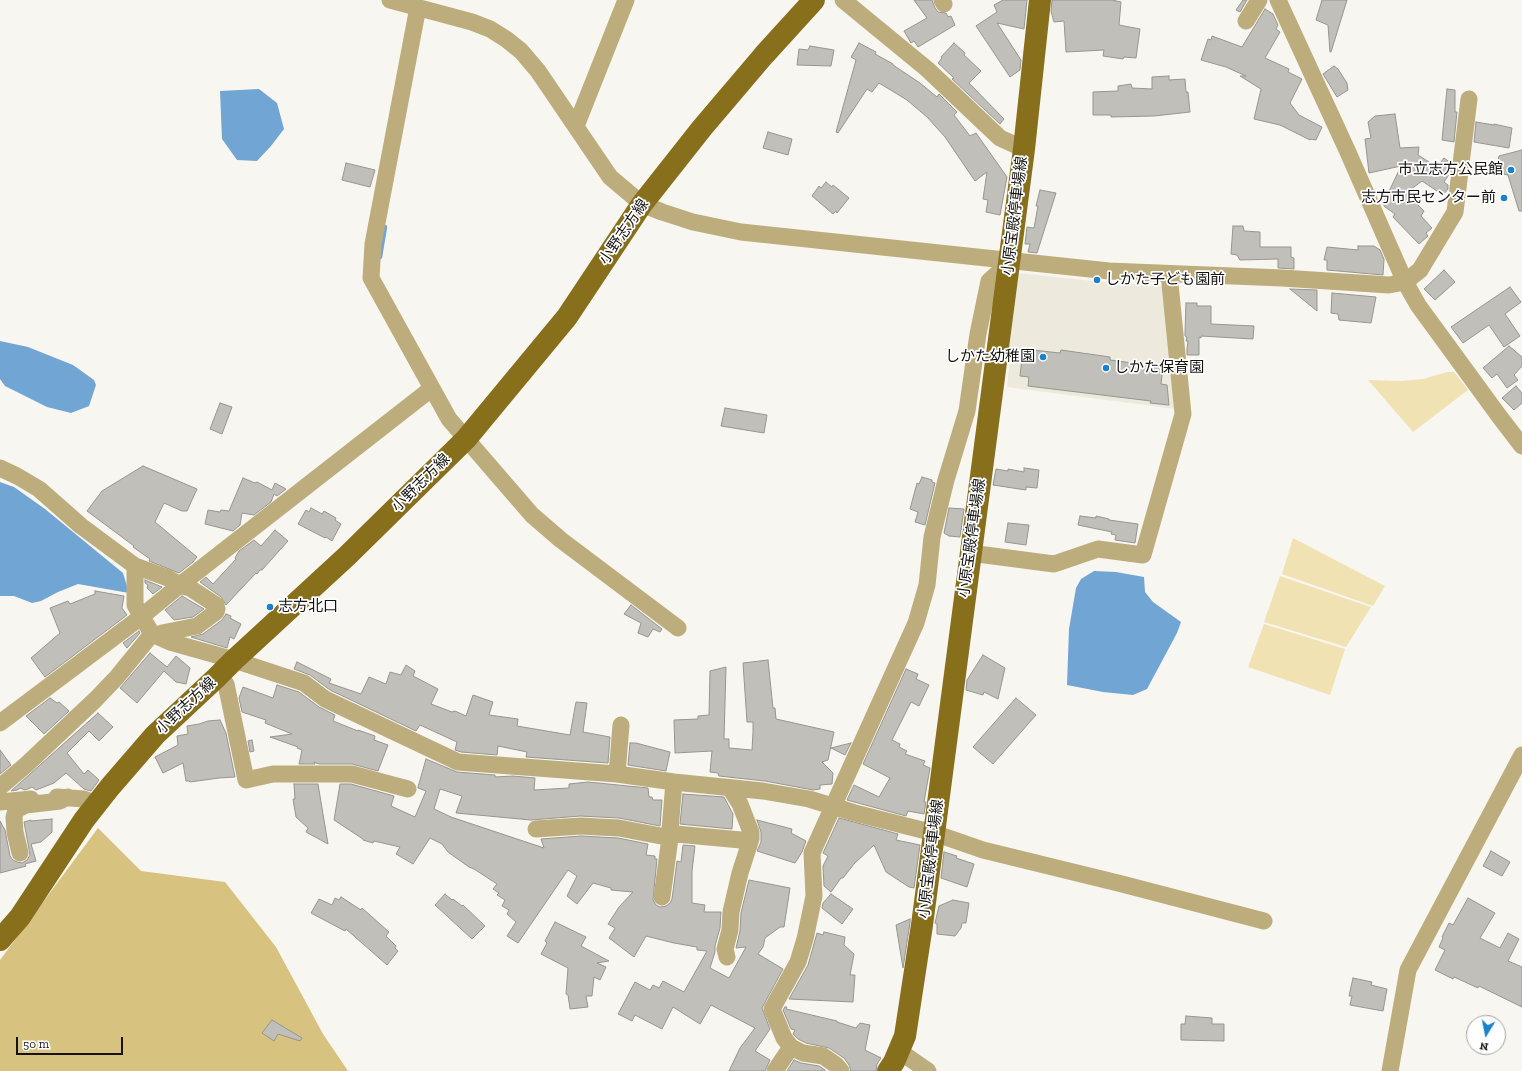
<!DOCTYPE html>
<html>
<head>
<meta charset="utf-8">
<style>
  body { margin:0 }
  #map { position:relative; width:1522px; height:1071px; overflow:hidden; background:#f8f6f0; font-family:"Zilla Slab",serif }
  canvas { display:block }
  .north { position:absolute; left:1466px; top:1015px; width:40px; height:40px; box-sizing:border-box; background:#fff; border:1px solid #a1a1a0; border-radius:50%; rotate:190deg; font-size:11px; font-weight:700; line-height:16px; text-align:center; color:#141312 }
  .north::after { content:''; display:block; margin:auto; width:14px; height:18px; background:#1a82cc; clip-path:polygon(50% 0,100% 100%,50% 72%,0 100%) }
  .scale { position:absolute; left:16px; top:1037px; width:107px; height:18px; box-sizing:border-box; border:2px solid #141312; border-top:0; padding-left:5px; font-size:12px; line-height:14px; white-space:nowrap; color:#141312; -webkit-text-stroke:3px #fff; paint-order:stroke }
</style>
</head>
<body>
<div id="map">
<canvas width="1522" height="1071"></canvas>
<div class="north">N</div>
<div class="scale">50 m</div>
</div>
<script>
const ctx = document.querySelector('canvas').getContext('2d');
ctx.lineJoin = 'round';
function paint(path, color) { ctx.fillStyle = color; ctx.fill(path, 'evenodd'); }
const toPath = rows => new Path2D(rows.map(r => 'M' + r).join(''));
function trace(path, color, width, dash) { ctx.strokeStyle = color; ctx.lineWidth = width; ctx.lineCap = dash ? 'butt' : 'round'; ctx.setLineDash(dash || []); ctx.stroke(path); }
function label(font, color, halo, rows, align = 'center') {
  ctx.font = font + ' "Zilla Slab","Noto Sans JP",serif'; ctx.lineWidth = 3.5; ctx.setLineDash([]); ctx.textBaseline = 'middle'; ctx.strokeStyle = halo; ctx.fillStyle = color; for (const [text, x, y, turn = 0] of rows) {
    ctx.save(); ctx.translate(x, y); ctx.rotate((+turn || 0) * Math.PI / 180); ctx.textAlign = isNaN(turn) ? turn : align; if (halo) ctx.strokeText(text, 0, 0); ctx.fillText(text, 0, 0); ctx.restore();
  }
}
paint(toPath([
  [1018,273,1093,281,1164,286,1176,409,1007,387,1010,359,1007,358]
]), '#ede9dc');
paint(toPath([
  [1447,372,1454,372,1468,390,1413,432,1368,380,1401,381,1423,379],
  [1293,538,1385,586,1373,606,1282,574],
  [1280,576,1371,607,1346,647,1264,622],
  [1264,624,1345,649,1330,695,1248,667]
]), '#f1e2b4');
paint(toPath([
  [98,828,141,871,225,882,276,947,323,1034,348,1071,0,1071,0,960]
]), '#d8c27f');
paint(toPath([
  [259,89,277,103,284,129,271,146,257,161,237,160,222,139,220,91],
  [0,341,28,347,73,365,94,380,96,385,89,406,71,413,47,407,5,386,0,379],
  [0,482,14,487,45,509,123,573,129,593,78,584,58,592,41,601,32,603,14,596,0,596],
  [1094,571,1116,572,1144,577,1145,592,1153,602,1181,622,1177,633,1147,689,1133,695,1103,692,1067,685,1069,629,1076,588,1081,579]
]), '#70a5d4');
trace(toPath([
  [380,257,385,227]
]), '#70a5d4', 4.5);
const building = toPath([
  [914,0,932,0,935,8,938,12,946,13,948,17,951,16,955,25,918,47,914,41,911,43,904,31,927,18,914,0],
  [1003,0,1027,0,1024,29,997,23,1021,60,1020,70,1010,77,976,26,997,12,994,5,1003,0],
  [1052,0,1112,0,1121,2,1119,25,1140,29,1136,58,1124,57,1123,59,1103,56,1104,50,1066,52,1064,21,1054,22,1051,11,1052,0],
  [1243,0,1247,0,1240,12,1236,10,1243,0],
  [1322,0,1347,0,1331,52,1330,52,1328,25,1316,20,1322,0],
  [1265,9,1273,14,1278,25,1276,29,1280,32,1265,58,1289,69,1288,72,1302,79,1290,103,1299,115,1322,127,1316,140,1310,139,1310,140,1280,125,1254,119,1261,89,1240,76,1246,76,1226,67,1201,60,1208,39,1211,40,1212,36,1242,47,1265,9],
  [859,43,876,52,875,54,893,64,893,65,920,83,937,97,939,94,957,112,954,115,970,136,976,133,1007,177,1000,215,986,212,988,200,983,199,987,172,975,181,945,137,927,117,907,100,879,83,872,92,867,89,838,133,836,132,856,60,851,57,859,43],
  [954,43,965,53,964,55,981,71,969,83,1004,119,1000,124,952,79,954,78,938,63,942,58,941,57,954,43],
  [810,46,834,50,831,66,797,65,799,49,808,50,810,46],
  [1334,66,1338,69,1347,83,1348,90,1337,97,1323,74,1334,66],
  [1169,76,1169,80,1185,79,1186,92,1188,92,1190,112,1154,116,1111,117,1111,115,1093,115,1093,92,1118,91,1118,86,1131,84,1132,88,1152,89,1152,77,1169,76],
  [1447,89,1455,90,1455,112,1457,112,1454,142,1442,140,1447,89],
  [1395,114,1400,148,1419,147,1418,155,1437,167,1444,158,1451,163,1450,173,1444,182,1448,185,1448,189,1443,195,1422,181,1406,193,1424,211,1421,216,1432,228,1426,233,1428,236,1419,244,1393,217,1395,214,1385,207,1383,204,1401,166,1369,173,1365,139,1371,138,1368,122,1375,116,1395,114],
  [1476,122,1494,125,1494,124,1512,128,1509,148,1474,142,1476,122],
  [768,132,792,139,788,155,763,148,768,132],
  [1522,150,1522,211,1519,211,1508,175,1502,174,1497,167,1499,156,1522,150],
  [346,163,375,170,370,187,342,180,346,163],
  [826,182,832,187,833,185,849,198,837,213,836,211,833,214,812,196,819,186,821,188,826,182],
  [1040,190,1056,193,1037,253,1028,252,1030,244,1025,244,1027,227,1034,228,1038,206,1036,206,1040,190],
  [1233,226,1243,226,1244,231,1260,232,1260,247,1291,247,1291,257,1294,258,1294,269,1278,268,1278,259,1240,260,1237,255,1231,254,1233,226],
  [1358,246,1374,246,1380,250,1384,259,1383,275,1327,270,1327,260,1324,260,1327,247,1358,250,1358,246],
  [1444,270,1455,282,1435,300,1424,289,1444,270],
  [1510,287,1521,302,1505,314,1520,336,1504,347,1489,325,1463,343,1451,327,1510,287],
  [1290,289,1317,290,1317,311,1290,289],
  [1332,293,1376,297,1371,323,1339,320,1338,314,1331,313,1332,293],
  [1186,303,1197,303,1197,306,1211,306,1211,324,1254,326,1253,339,1201,336,1201,338,1199,337,1199,355,1187,355,1187,349,1188,341,1186,341,1187,337,1185,336,1185,333,1186,303],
  [1509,346,1522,357,1522,366,1514,375,1518,380,1507,388,1497,374,1492,378,1483,368,1509,346],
  [1023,349,1060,353,1061,350,1110,357,1110,360,1163,367,1161,384,1167,385,1169,405,1150,403,1151,401,1028,386,1029,377,1020,376,1023,349],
  [1516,386,1522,393,1522,403,1514,410,1502,398,1516,386],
  [220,403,232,407,222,434,210,429,220,403],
  [725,408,767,415,764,433,721,426,725,408],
  [143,466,197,489,187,511,182,511,164,503,155,522,197,557,193,562,179,573,149,561,150,559,133,547,134,546,87,511,102,491,143,466],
  [1024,468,1039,470,1037,488,1026,487,1026,490,993,485,996,469,1008,471,1008,469,1024,472,1024,468],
  [922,477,932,480,932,482,935,483,925,525,915,522,918,512,910,509,917,483,919,484,922,477],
  [243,478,255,483,257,482,272,490,275,483,286,489,277,496,274,494,271,502,254,515,242,513,240,525,233,531,205,524,208,510,220,512,221,510,229,511,243,478],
  [311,508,322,514,324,511,336,518,335,520,341,524,332,541,326,537,325,538,298,524,306,510,309,512,311,508],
  [949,508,964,509,960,537,949,536,944,533,949,508],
  [1080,516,1096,518,1096,516,1109,519,1109,520,1138,524,1135,543,1115,540,1116,535,1111,534,1112,532,1078,525,1080,516],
  [1008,523,1029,525,1026,545,1005,542,1008,523],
  [275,530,288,541,262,570,260,570,257,574,256,573,226,605,221,597,200,582,206,577,213,584,236,559,235,558,239,551,254,540,261,546,275,530],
  [145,580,162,587,153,594,147,588,148,585,145,583,145,580],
  [95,591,124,596,122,608,127,615,45,677,31,658,60,633,50,608,68,601,70,604,95,594,95,591],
  [182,596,204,609,193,617,174,620,165,610,182,596],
  [631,605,662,629,660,632,653,629,648,637,638,633,641,623,624,614,631,605],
  [226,614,231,616,230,618,241,624,234,639,230,637,227,648,191,637,203,634,222,620,226,614],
  [139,631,140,633,127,648,123,643,139,631],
  [150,653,167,667,176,656,190,668,186,684,176,682,164,671,137,703,120,688,150,653],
  [983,655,1005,668,998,699,984,692,983,695,966,690,967,680,983,655],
  [768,660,773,708,775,708,776,719,834,732,828,760,822,762,833,773,832,784,820,785,820,789,813,790,765,781,719,776,718,773,710,772,712,751,675,753,674,720,698,719,698,716,709,715,710,671,726,667,724,739,729,739,729,748,752,750,753,732,753,722,747,722,743,663,768,660],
  [297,662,331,679,329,683,361,694,369,677,386,684,390,672,401,675,406,665,415,671,413,676,438,689,431,704,452,712,455,711,466,716,473,695,493,702,489,715,518,719,517,726,570,735,576,702,587,703,583,732,610,737,608,763,526,757,527,752,498,746,497,755,461,752,455,750,457,742,420,725,416,731,330,690,310,675,294,669,297,662],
  [906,669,918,674,916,679,929,685,919,706,911,702,892,740,900,744,899,747,907,751,905,754,925,761,923,765,930,768,924,802,926,802,924,814,908,811,906,816,847,800,854,785,879,797,890,778,863,764,906,669],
  [277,685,299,692,319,707,335,715,333,721,358,731,358,730,375,736,374,740,388,745,378,771,352,764,319,764,314,762,315,764,299,764,302,750,297,748,298,747,270,737,292,734,265,723,266,720,242,712,239,698,243,687,273,698,277,685],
  [50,698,57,703,59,702,69,711,44,734,26,716,50,698],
  [1016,698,1036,715,993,764,973,747,1016,698],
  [98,713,113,727,99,741,89,731,67,753,84,774,88,770,99,780,91,791,84,789,66,773,54,783,36,790,32,787,28,789,24,790,21,788,17,790,11,791,98,713],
  [220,720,226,733,235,777,219,778,190,782,189,781,186,781,183,763,163,773,155,757,178,745,177,736,188,734,187,726,199,724,208,721,220,720],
  [252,740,254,751,250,752,248,741,252,740],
  [630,743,636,743,670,752,666,771,628,765,630,743],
  [851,743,845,755,831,748,851,743],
  [0,750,11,765,0,774,0,750],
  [426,759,457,772,495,775,495,777,513,776,535,778,534,790,569,788,569,784,588,782,648,788,649,797,652,797,653,800,662,800,660,826,619,818,580,816,531,820,456,813,462,796,440,789,434,809,451,817,544,848,541,839,581,836,618,838,648,844,646,855,655,856,655,859,657,859,653,900,656,905,660,907,666,906,670,903,672,899,677,861,681,862,683,845,695,846,692,871,692,903,705,905,704,912,721,912,720,928,715,946,715,952,710,968,729,978,746,947,736,948,740,931,741,913,749,880,790,888,784,927,780,927,765,938,763,947,758,954,783,969,762,1008,770,1029,755,1051,770,1060,765,1071,729,1071,740,1048,755,1028,711,1005,700,1024,673,1007,662,1029,635,1015,632,1021,618,1014,635,982,650,990,653,985,659,988,663,981,684,992,707,951,697,950,697,947,674,943,646,936,634,957,609,938,615,928,608,924,619,907,633,892,611,890,611,888,593,883,577,904,567,896,577,876,568,870,518,943,507,936,516,922,507,914,509,910,502,906,505,900,497,895,499,893,493,889,497,884,474,869,469,867,448,852,442,844,430,838,413,864,396,854,400,847,374,841,373,843,363,840,363,839,334,820,340,784,351,784,394,796,391,806,415,817,426,791,418,788,418,787,426,759],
  [294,784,318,784,328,844,306,832,308,828,296,817,293,799,295,799,294,784],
  [683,794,724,797,733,814,732,829,680,824,683,794],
  [839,818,898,834,896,840,920,845,914,888,909,887,886,872,874,845,854,864,843,878,841,878,831,892,824,886,823,866,828,856,823,853,839,818],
  [52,819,52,832,41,842,31,844,36,861,25,864,26,866,0,873,0,821,5,830,10,856,13,860,17,862,22,863,27,860,30,855,24,822,31,820,31,821,52,819],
  [757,820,792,829,791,833,806,841,802,852,795,863,757,851,761,842,761,832,757,820],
  [1491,851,1510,862,1502,876,1483,866,1491,851],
  [944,852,957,856,956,858,974,864,967,887,941,878,944,852],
  [445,894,452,900,453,899,462,906,463,905,485,926,472,939,435,905,445,894],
  [831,894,853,909,842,924,822,908,823,903,831,894],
  [341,897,361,910,362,908,389,932,386,936,396,946,395,948,398,951,387,965,346,929,345,931,311,913,319,899,332,905,335,898,339,900,341,897],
  [1468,898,1495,913,1480,938,1500,948,1508,933,1519,939,1508,961,1522,967,1522,1007,1479,986,1478,988,1454,977,1453,979,1435,970,1445,950,1439,947,1443,938,1442,937,1449,923,1453,925,1468,898],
  [953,900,969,903,966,923,962,923,961,928,955,936,937,934,937,924,935,923,939,906,953,900],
  [910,919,910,923,903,968,896,925,910,919],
  [555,922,586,937,581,946,609,961,597,963,606,967,600,980,594,977,592,996,586,996,588,1007,570,1009,568,995,566,994,568,968,541,954,547,943,545,941,555,922],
  [824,932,845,937,844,945,854,954,850,975,855,975,853,1002,789,999,808,965,817,933,823,935,824,932],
  [1353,978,1372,982,1371,985,1387,989,1383,1011,1350,1005,1352,996,1349,996,1353,978],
  [785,1007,787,1007,786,1009,837,1021,837,1022,856,1028,860,1023,870,1025,865,1050,881,1058,877,1064,876,1071,851,1071,849,1065,844,1058,829,1048,806,1043,798,1039,793,1034,795,1030,791,1029,783,1010,785,1007],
  [1186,1016,1212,1018,1212,1024,1224,1024,1224,1041,1181,1040,1181,1024,1185,1024,1186,1016],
  [272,1020,302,1038,300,1041,278,1034,274,1041,262,1033,272,1020],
  [794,1060,801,1063,819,1066,825,1070,825,1071,787,1071,794,1060]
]);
paint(building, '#c1bfba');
trace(building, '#96958f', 1);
trace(toPath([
  [390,0,472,22,490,29,506,39,521,51,538,71,610,177,642,204,662,212,693,222,741,232,1109,271,1282,278,1389,285,1405,282,1420,270,1455,212,1469,99],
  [843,0,927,69,1000,138,1024,149],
  [942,0,944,4],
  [1278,0,1347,150,1405,282,1418,305,1499,416,1522,446],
  [418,7,373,244,371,278,449,419,532,515,561,540,678,628],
  [1246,21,1259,0],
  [576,126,626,0],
  [0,468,17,476,39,489,81,526,135,566,168,578,180,585,431,389],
  [970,553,1054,564,1098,549,1143,555,1183,414,1169,274],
  [135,566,135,605,152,634,170,642,234,660,304,683,325,699,458,762,617,774,674,782,763,791,809,799,855,813,934,833,983,850,1122,884,1264,921],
  [216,678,226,684,246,780,273,774,352,774,408,789],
  [0,723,141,617,180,585,190,588,216,605,217,609,216,612,197,626,162,633,157,636],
  [617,774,621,725],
  [0,787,26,765,96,699,117,677,152,634],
  [57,797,84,799,96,804],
  [0,802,31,799],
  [536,829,581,826,598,827,619,828,666,837,676,834,741,840,751,839],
  [20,853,15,832,14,817,16,810,26,805,60,801,68,797],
  [662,897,670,838,670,830,674,782],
  [727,957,725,949,730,930,731,912,740,873,751,839,751,832,740,804,730,788],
  [899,1051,928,1071],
  [775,1071,791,1047],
  [841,1071,836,1065,823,1056,803,1053,791,1047,784,1038,772,1009,798,962,805,939,814,896,812,853,916,623,927,585,932,537,946,480,967,411,978,334,989,281,1009,263],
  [1390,1071,1408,970,1522,755]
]), '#bdad7d', 17);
trace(toPath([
  [0,940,20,917,84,820,110,787,155,735,216,678,234,660,347,556,466,439,567,317,642,204,702,128,764,55,814,0],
  [888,1071,894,1062,905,1036,922,925,1024,149,1040,0]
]), '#876f1c', 22);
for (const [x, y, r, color] of [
  [1511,170,4,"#1a82cc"],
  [1504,198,4,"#1a82cc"],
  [1097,280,4,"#1a82cc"],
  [1043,357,4,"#1a82cc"],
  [1106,368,4,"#1a82cc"],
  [270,607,4,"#1a82cc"]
]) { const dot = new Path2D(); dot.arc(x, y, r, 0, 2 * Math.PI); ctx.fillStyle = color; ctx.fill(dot); trace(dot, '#fff', 1.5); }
label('15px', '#141312', '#fff', [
  ["市立志方公民館",1503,170],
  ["志方市民センター前",1496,198],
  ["しかた子ども園前",1105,280,"left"],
  ["しかた幼稚園",1035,357],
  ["しかた保育園",1114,368,"left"],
  ["志方北口",278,607,"left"]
], 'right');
label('15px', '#141312', '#fff', [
  ["小原宝殿停車場線",1015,216,-83],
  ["小野志方線",624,232,-56],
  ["小野志方線",421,483,-45],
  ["小原宝殿停車場線",972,538,-82],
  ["小野志方線",186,706,-43],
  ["小原宝殿停車場線",931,859,-83]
]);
</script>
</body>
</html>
